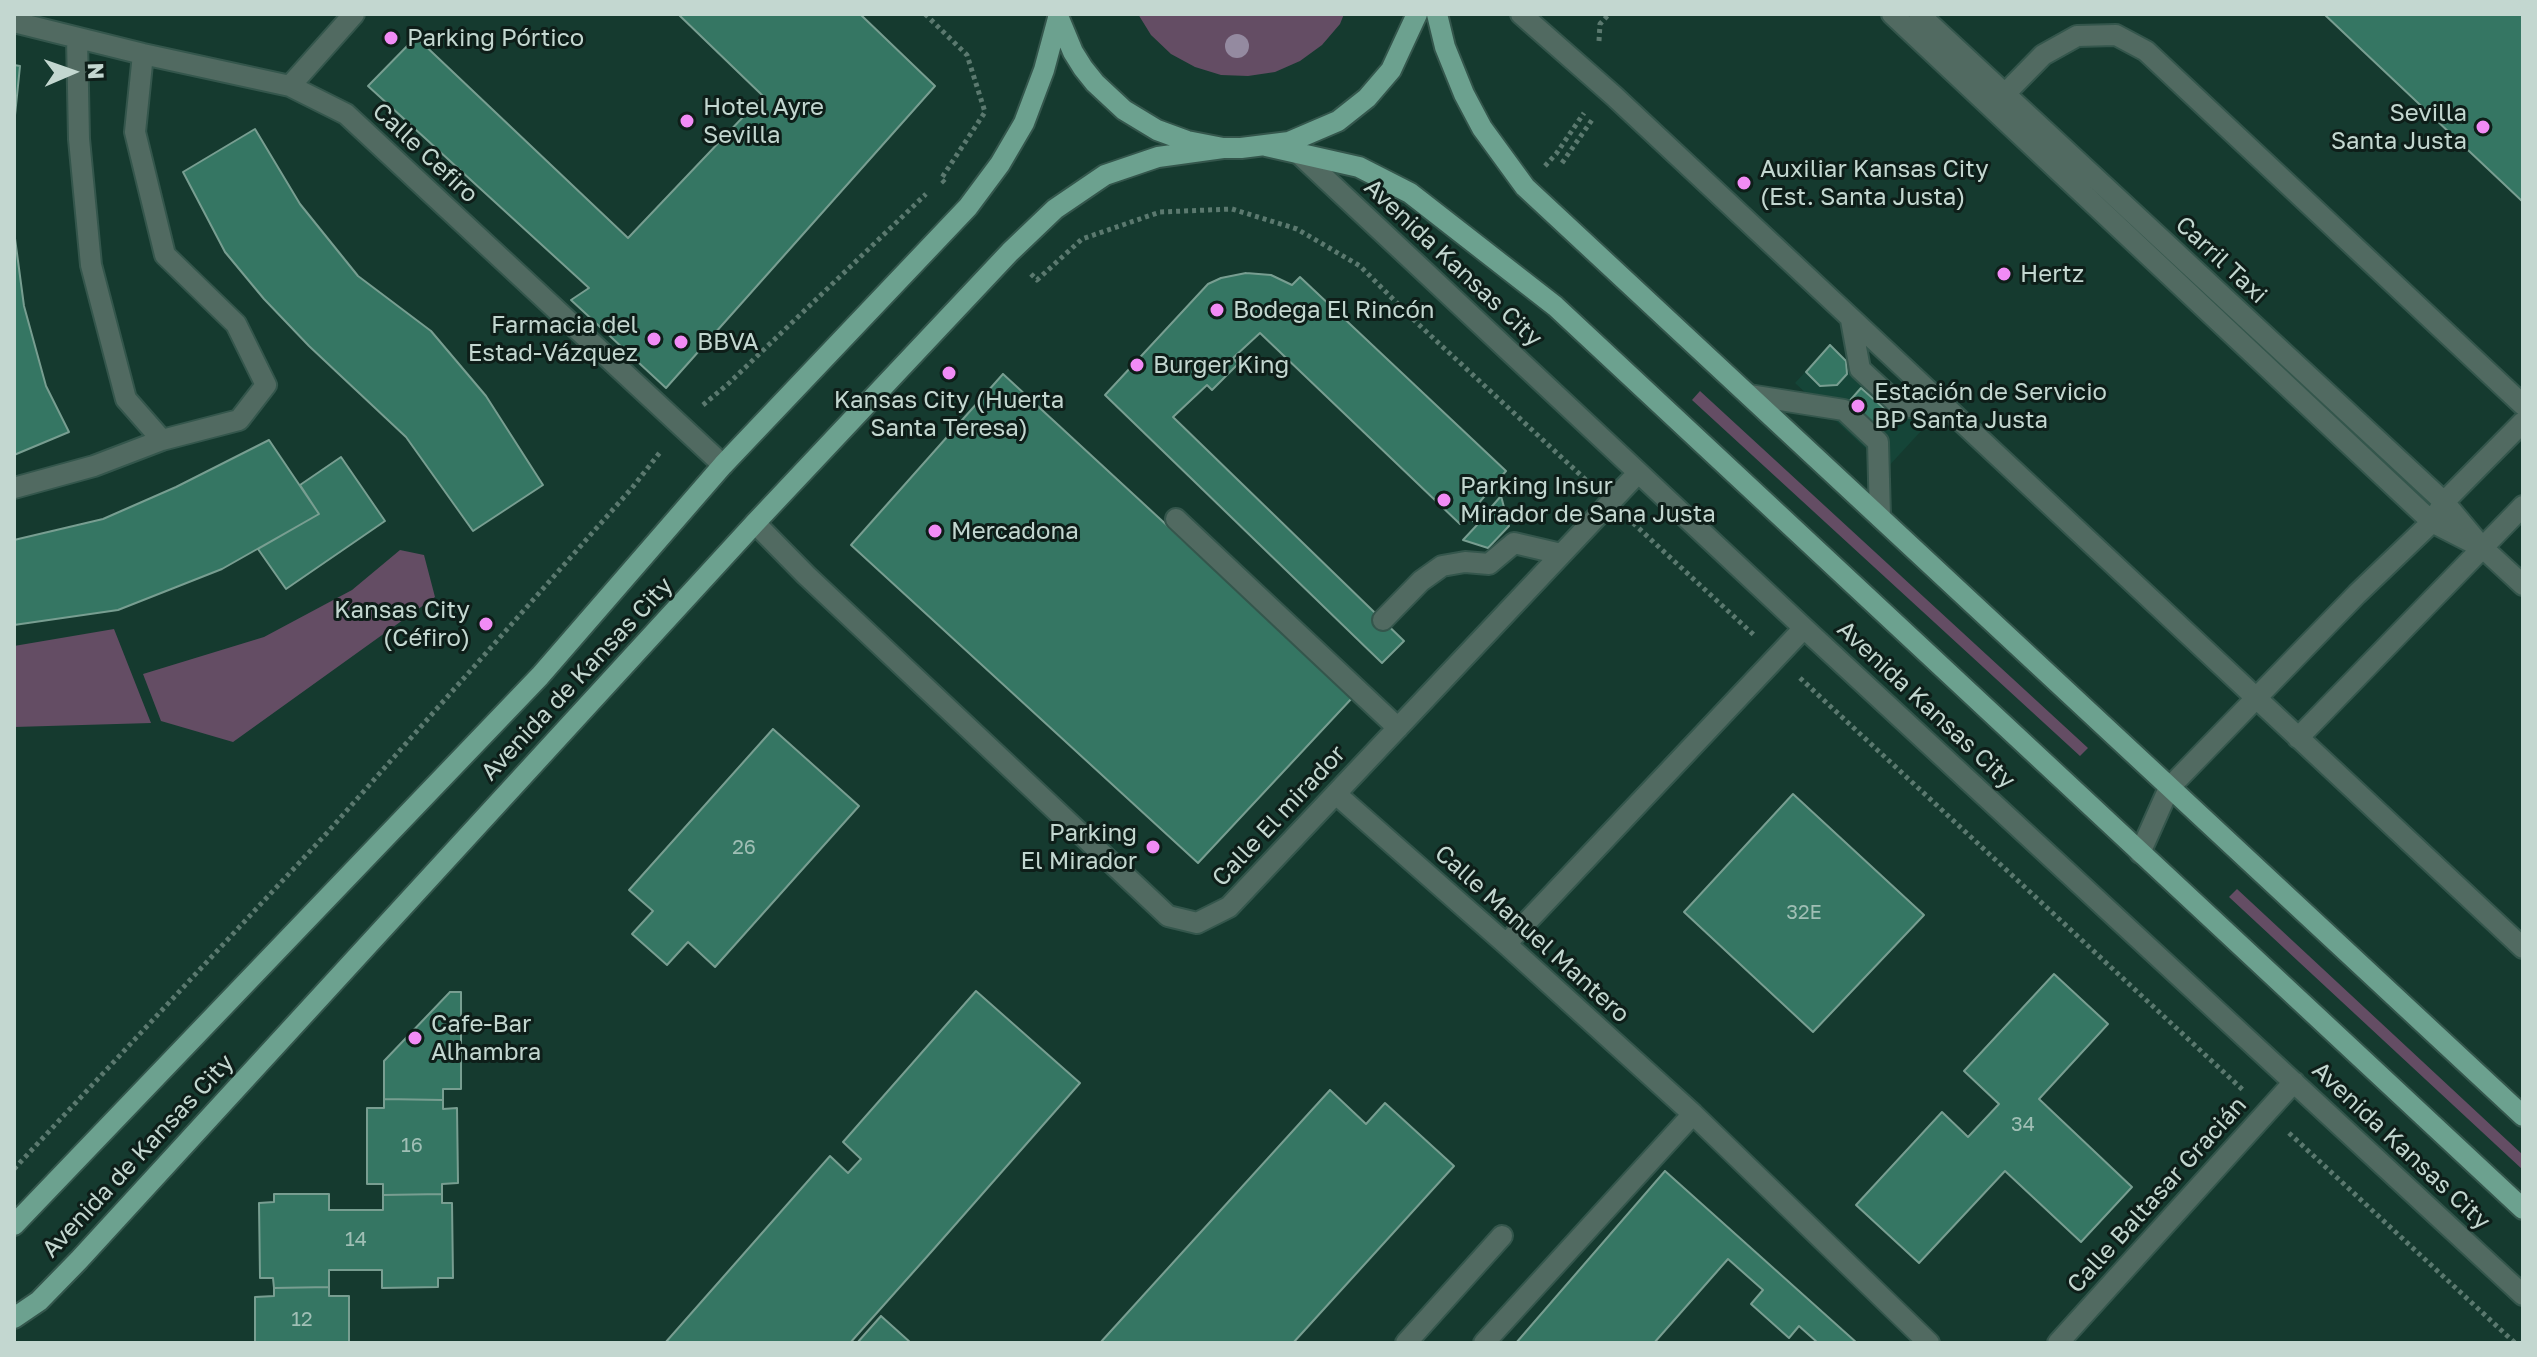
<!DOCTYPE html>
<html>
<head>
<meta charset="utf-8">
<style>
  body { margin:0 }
  #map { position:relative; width:2537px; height:1357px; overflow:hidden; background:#153a2f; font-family:"Golos Text",sans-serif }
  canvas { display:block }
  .frame { position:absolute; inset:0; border:16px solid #c3d7d0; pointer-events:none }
  .north { position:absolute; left:32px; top:32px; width:80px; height:80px; -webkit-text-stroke:6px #0e1e19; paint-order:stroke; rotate:88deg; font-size:22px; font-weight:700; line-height:32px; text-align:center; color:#c3d7d0 }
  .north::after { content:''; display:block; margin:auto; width:28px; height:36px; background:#c3d7d0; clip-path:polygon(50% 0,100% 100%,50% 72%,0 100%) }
</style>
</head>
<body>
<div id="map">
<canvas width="2537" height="1357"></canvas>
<div class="frame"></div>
<div class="north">N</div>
</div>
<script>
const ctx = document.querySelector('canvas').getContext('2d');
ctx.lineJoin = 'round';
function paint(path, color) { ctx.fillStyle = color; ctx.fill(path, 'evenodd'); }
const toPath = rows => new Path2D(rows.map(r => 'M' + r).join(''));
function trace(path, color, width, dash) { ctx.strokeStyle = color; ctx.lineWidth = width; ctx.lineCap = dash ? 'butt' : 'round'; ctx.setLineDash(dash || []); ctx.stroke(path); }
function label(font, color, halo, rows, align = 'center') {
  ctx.font = font + ' "Golos Text",sans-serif'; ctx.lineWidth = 6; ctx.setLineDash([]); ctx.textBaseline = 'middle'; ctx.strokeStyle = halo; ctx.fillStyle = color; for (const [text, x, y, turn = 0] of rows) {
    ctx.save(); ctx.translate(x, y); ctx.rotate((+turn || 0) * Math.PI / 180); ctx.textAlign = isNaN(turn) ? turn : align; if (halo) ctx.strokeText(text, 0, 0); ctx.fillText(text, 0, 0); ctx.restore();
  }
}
paint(toPath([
  [1830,345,1922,430,1887,468,1795,383]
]), '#154538');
paint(toPath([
  [1138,14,1344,14,1340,24,1322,45,1300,61,1275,72,1248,76,1221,75,1195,67,1171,54,1151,35],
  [1700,391,2088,748,2080,756,1692,400],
  [400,550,424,555,435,597,233,742,161,721,143,674,264,637,352,590],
  [114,629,151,723,14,727,14,646],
  [2237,889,2523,1155,2523,1170,2229,897]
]), '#644d64');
const building = toPath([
  [678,14,860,14,935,86,666,388,571,300,589,288,368,86,416,37,628,238,763,96,678,14],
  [2324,14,2523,14,2523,202,2363,51,2324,14],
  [14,65,20,66,14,125,14,65],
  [255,129,300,204,358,276,431,331,486,396,543,485,473,531,406,437,309,346,264,299,225,252,183,172,255,129],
  [14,231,24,306,46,386,69,432,14,455,14,231],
  [1246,273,1271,275,1292,285,1300,277,1506,471,1478,504,1487,512,1501,496,1509,526,1488,548,1463,540,1477,525,1467,515,1460,524,1260,333,1233,358,1238,364,1212,390,1207,385,1173,417,1404,641,1382,663,1105,395,1208,284,1221,278,1246,273],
  [1830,345,1846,361,1847,374,1837,385,1820,386,1806,372,1830,345],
  [1003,374,1353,697,1198,863,851,545,1003,374],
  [1861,388,1886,410,1870,427,1846,405,1861,388],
  [269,440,319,514,222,569,118,610,14,625,14,540,103,519,176,487,269,440],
  [341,457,385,521,286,589,258,549,319,514,300,485,341,457],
  [773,729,859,806,715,967,688,942,667,965,632,934,653,911,629,890,773,729],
  [1793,794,1924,915,1813,1032,1684,912,1793,794],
  [2054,974,2108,1024,2039,1099,2132,1187,2081,1242,2005,1171,1919,1263,1856,1205,1942,1112,1968,1137,1999,1104,1964,1071,2054,974],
  [976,991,1080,1083,932,1251,850,1343,665,1343,830,1156,848,1173,861,1159,843,1142,976,991],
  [450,992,461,992,461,1089,443,1089,443,1100,384,1099,384,1061,450,992],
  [1330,1090,1366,1124,1385,1103,1454,1166,1293,1343,1100,1343,1330,1090],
  [384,1099,443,1100,443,1109,457,1108,458,1183,442,1184,442,1194,383,1195,383,1184,367,1184,367,1108,384,1108,384,1099],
  [1665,1171,1857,1343,1818,1343,1799,1326,1789,1338,1751,1304,1763,1290,1728,1259,1654,1343,1516,1343,1665,1171],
  [274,1194,329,1194,329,1210,383,1210,383,1195,442,1194,442,1203,452,1203,453,1278,438,1278,438,1287,382,1288,382,1270,329,1270,329,1287,274,1288,273,1278,260,1278,259,1203,274,1202,274,1194],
  [329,1287,329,1296,349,1296,349,1343,255,1343,255,1297,274,1296,274,1288,329,1287],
  [881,1316,911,1343,857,1343,881,1316]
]);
paint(building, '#357663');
trace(building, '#789e91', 2);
const minor = toPath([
  [1521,14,1614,96,2523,948],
  [1892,14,2432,522,2483,548,2523,585],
  [1919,14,2444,502,2475,539],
  [14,22,143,54,290,86,346,114,723,465],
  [77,38,79,139,91,265,126,399,162,440,239,420,266,385,236,324,165,255,135,132,143,54],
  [290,86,354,14],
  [1996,103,2043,55,2077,36,2116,35,2146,51,2523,405],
  [1296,151,1804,628,2523,1295],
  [1851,320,1860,369,1900,406,1946,410],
  [1749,395,1844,410,1878,442,1880,517],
  [14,488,94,466,162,440],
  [1176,519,1398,728],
  [755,523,806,575,1168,916,1197,923,1229,907,1638,473],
  [1383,620,1421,581,1442,566,1465,562,1489,564,1514,543,1561,554],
  [2298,738,2523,506],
  [1336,794,1506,944,1693,1114,1929,1343],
  [2140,853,2169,788,2357,594,2432,522,2444,502,2523,422],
  [1506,944,1804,628],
  [1406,1343,1502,1236],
  [1484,1343,1693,1114],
  [2058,1343,2294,1082]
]);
const major = toPath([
  [1437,14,1445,47,1464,94,1482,128,1525,187,2523,1116],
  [1058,16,1073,52,1083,68,1095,83,1124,110,1157,130,1187,141,1223,148,1241,148,1289,142,1338,121,1367,98,1391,70,1417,14],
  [1266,146,1359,167,1410,193,1555,306,2523,1209],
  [14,1225,540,676,723,465,968,207,1000,164,1024,123,1044,70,1058,18],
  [14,1318,39,1301,79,1260,755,523,1010,252,1055,209,1105,175,1158,157,1223,148]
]);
trace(minor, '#34564c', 24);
trace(major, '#34564c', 24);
trace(toPath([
  [925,14,967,55,985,112,941,179,947,185],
  [1599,41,1600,24,1609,14],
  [1562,163,1594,117],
  [1545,166,1556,154,1584,113],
  [1031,274,1037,280,1082,239,1160,212,1232,209,1297,229,1360,266,1416,322,1587,481],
  [703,405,728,384,926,194],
  [1633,523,1755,636],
  [1800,678,2244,1091],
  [2289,1133,2515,1343],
  [14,1169,326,834,632,488,661,451]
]), '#5b796f', 5, [4, 4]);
trace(minor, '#516a61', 20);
trace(major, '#6ca18f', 20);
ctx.fillStyle = '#948aa0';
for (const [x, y] of [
  [1237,46]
]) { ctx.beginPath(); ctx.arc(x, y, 12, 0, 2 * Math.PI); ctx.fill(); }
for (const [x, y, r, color] of [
  [391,38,8,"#f18bf5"],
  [687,121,8,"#f18bf5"],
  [2483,127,8,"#f18bf5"],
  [1744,183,8,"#f18bf5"],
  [2004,274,8,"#f18bf5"],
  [1217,310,8,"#f18bf5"],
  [654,339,8,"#f18bf5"],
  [681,342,8,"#f18bf5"],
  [1137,365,8,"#f18bf5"],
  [949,373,8,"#f18bf5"],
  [1858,406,8,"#f18bf5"],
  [1444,500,8,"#f18bf5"],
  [935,531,8,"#f18bf5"],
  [486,624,8,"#f18bf5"],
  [1153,847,8,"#f18bf5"],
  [415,1038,8,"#f18bf5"]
]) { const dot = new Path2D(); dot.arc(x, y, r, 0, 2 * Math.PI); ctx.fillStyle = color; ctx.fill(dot); trace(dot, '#0e1e19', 3); }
label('20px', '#a0bfb5', null, [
  ["26",744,848],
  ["32E",1804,913],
  ["34",2023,1125],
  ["16",412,1146],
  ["14",356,1240],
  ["12",302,1320]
]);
label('24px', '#c3d7d0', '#0e1e19', [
  ["Parking Pórtico",407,38],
  ["Hotel Ayre",703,107],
  ["Sevilla",703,135],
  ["Sevilla",2467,113,"right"],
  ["Santa Justa",2467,141,"right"],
  ["Auxiliar Kansas City",1760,169],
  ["(Est. Santa Justa)",1760,197],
  ["Hertz",2020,274],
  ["Bodega El Rincón",1233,310],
  ["Farmacia del",638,325,"right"],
  ["Estad-Vázquez",638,353,"right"],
  ["BBVA",697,342],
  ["Burger King",1153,365],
  ["Estación de Servicio",1874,392],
  ["BP Santa Justa",1874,420],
  ["Kansas City (Huerta",949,400,"center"],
  ["Santa Teresa)",949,428,"center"],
  ["Parking Insur",1460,486],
  ["Mirador de Sana Justa",1460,514],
  ["Mercadona",951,531],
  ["Kansas City",470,610,"right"],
  ["(Céfiro)",470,638,"right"],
  ["Parking",1137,833,"right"],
  ["El Mirador",1137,861,"right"],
  ["Cafe-Bar",431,1024],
  ["Alhambra",431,1052]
], 'left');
label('24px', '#c3d7d0', '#0e1e19', [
  ["Calle Cefiro",425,153,43],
  ["Carril Taxi",2221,260,43],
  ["Avenida Kansas City",1453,263,43],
  ["Avenida de Kansas City",577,679,-47],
  ["Avenida Kansas City",1926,705,43],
  ["Calle El mirador",1279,816,-47],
  ["Calle Manuel Mantero",1532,934,42],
  ["Avenida Kansas City",2401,1146,43],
  ["Avenida de Kansas City",138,1156,-47],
  ["Calle Baltasar Gracián",2157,1195,-48]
]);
</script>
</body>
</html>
